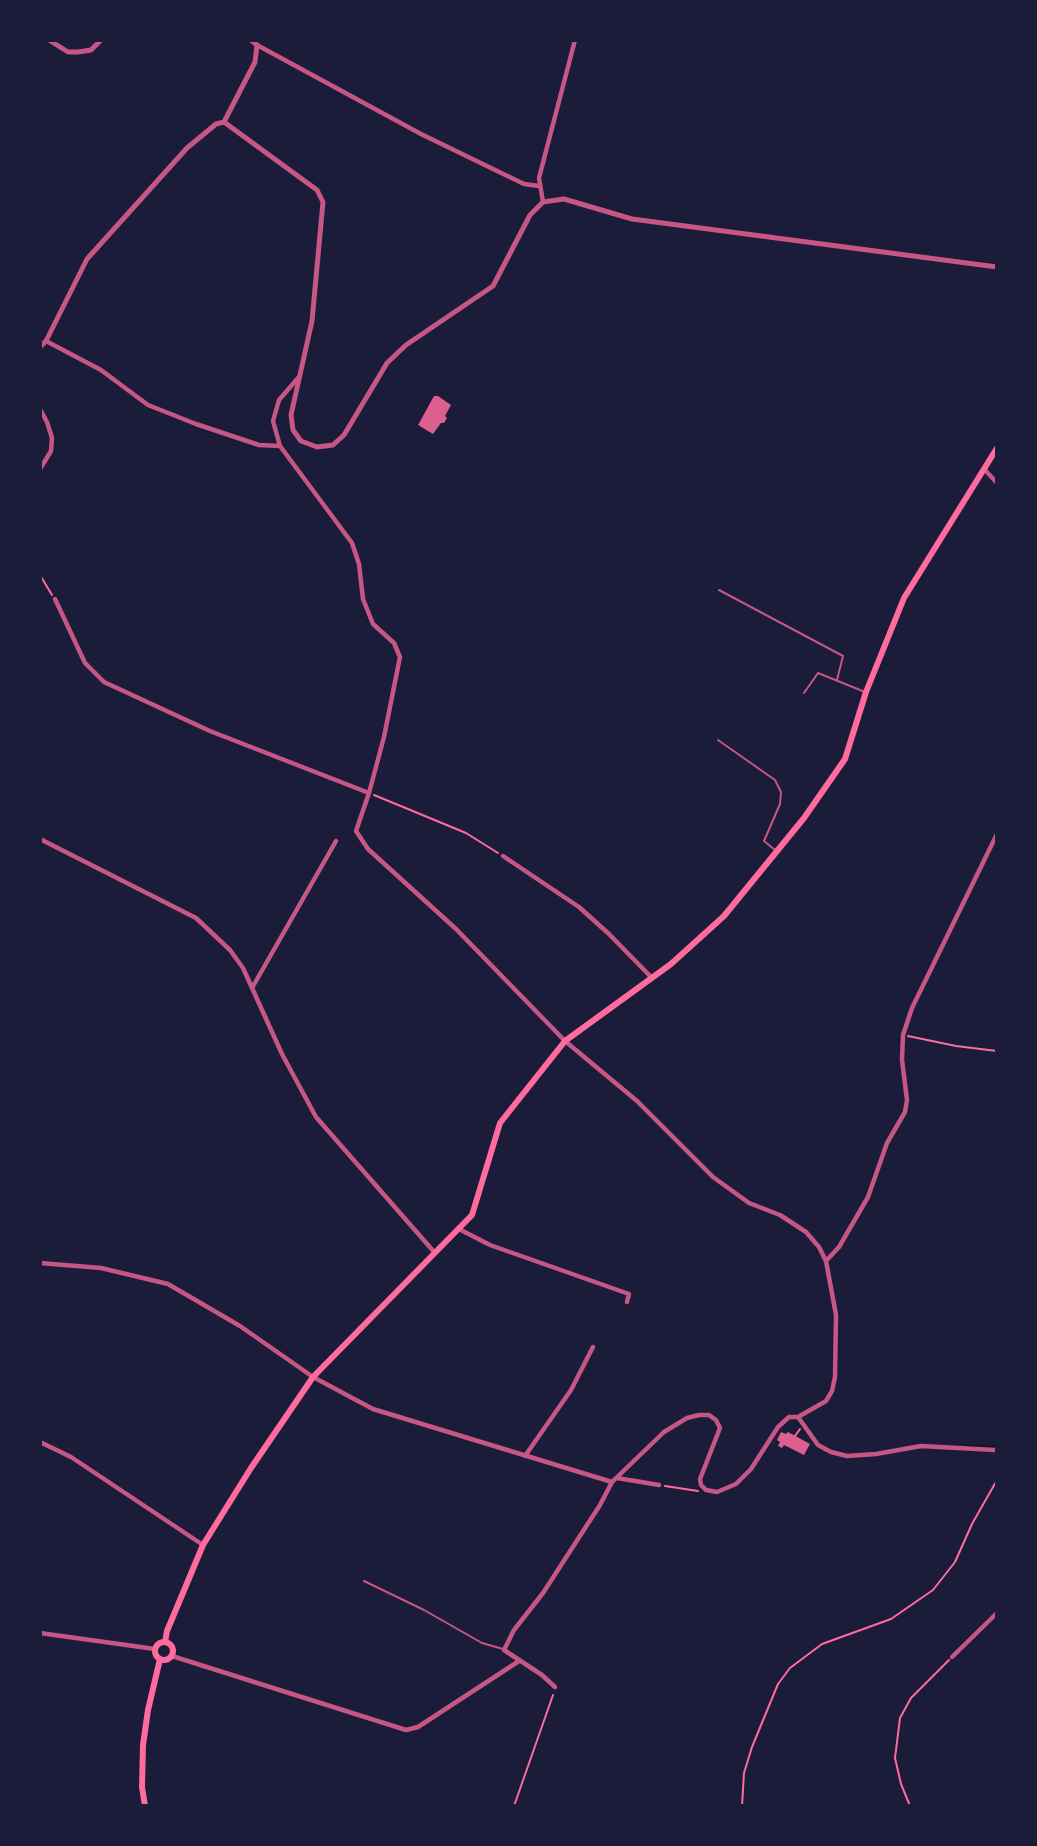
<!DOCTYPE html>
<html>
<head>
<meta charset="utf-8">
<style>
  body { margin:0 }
  #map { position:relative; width:1037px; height:1846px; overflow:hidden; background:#1b1b3a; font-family:"Roboto Serif",serif }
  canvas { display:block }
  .frame { position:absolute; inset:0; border:42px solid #1b1b3a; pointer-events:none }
</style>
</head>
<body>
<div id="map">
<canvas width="1037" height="1846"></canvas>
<div class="frame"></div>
</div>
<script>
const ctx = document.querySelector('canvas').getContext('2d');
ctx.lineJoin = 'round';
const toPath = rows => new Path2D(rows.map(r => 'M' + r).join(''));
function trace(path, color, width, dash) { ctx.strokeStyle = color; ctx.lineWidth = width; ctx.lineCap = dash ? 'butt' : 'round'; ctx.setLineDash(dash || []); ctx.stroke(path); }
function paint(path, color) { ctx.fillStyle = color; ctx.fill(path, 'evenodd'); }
trace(toPath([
  [965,1446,997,1447]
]), '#12122b', 2.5);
paint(toPath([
  [434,396,438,396,451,405,445,416,447,418,444,423,441,423,433,434,418,425],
  [781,1432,786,1434,788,1432,810,1444,804,1455,784,1445,782,1448,778,1446,780,1442,777,1440]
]), '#dd5f8e');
trace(toPath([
  [40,575,52,595],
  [374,795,466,833,498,853],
  [908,1036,956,1046,997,1051],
  [795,1436,800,1429],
  [665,1486,698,1491],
  [514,1806,553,1695],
  [742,1806,744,1773,752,1747,778,1684,790,1668,822,1644,891,1619,933,1590,955,1562,972,1524,997,1480],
  [910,1806,901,1784,895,1758,900,1718,911,1698,949,1660]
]), '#ff6b9d', 2);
trace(toPath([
  [719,590,843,656,837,680],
  [804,693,818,673,865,692],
  [718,740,775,780,781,792,780,804,764,841,775,850],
  [364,1581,424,1610,482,1643,503,1649]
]), '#c65784', 2);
trace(toPath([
  [257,45,421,134,524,184,539,186],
  [543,202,539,178,575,40],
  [46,341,101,370,148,405,196,424,259,445,280,446],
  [298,378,279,400,273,421,280,446,352,543,359,564,363,599,373,624,394,643,400,657,384,737,369,793,356,831,368,849,456,929,565,1041,637,1101,713,1177,749,1203,780,1215,806,1232,819,1247,826,1261,836,1315,835,1377,832,1391,826,1401,798,1417,789,1417,778,1427,751,1469,736,1484,717,1492,706,1490,701,1485,700,1479,720,1428,716,1420,709,1415,699,1415,687,1418,664,1432,612,1482,600,1505,543,1593,514,1630,504,1650,542,1675,555,1687],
  [40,409,47,422,52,438,51,451,40,469],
  [985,470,997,483],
  [55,599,85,663,104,682,210,731,369,793],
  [40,839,196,918,230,950,243,968,282,1054,316,1117,435,1253],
  [503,856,579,907,609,934,652,978],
  [252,988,336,841],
  [459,1229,490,1245,629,1294,627,1302],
  [826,1261,839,1247,868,1197,887,1143,905,1112,907,1100,902,1060,903,1035,912,1008,997,834],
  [40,1263,101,1268,168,1284,240,1326,313,1377,373,1409,612,1482],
  [798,1417,818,1445,831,1452,847,1456,876,1454,921,1446,995,1450],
  [40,1442,71,1457,203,1545],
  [525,1456,571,1390,593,1347],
  [617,1478,659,1485],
  [40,1633,155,1649],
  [172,1656,406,1730,418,1727,519,1661],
  [952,1657,997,1613]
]), '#c65784', 4.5);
trace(toPath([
  [49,40,68,52,78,52,91,50,101,40],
  [224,122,317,190,323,202,312,321,291,415,293,430,301,441,317,447,333,445,344,435,387,363,406,345,493,286,530,215,543,202,564,199,632,219,997,267],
  [224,122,255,62,257,45,251,40],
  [40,347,46,341,87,259,187,148,216,124,224,122]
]), '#c65784', 5);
trace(toPath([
  [165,1642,167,1631,203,1545,251,1468,313,1377,472,1215,500,1123,565,1041,671,964,724,916,804,818,845,759,866,692,904,598,997,448],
  '155 1651a9 9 0 1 1 18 0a9 9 0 1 1-18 0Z',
  [145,1806,142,1787,143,1745,148,1710,160,1659]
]), '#ff6b9d', 6);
</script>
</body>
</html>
